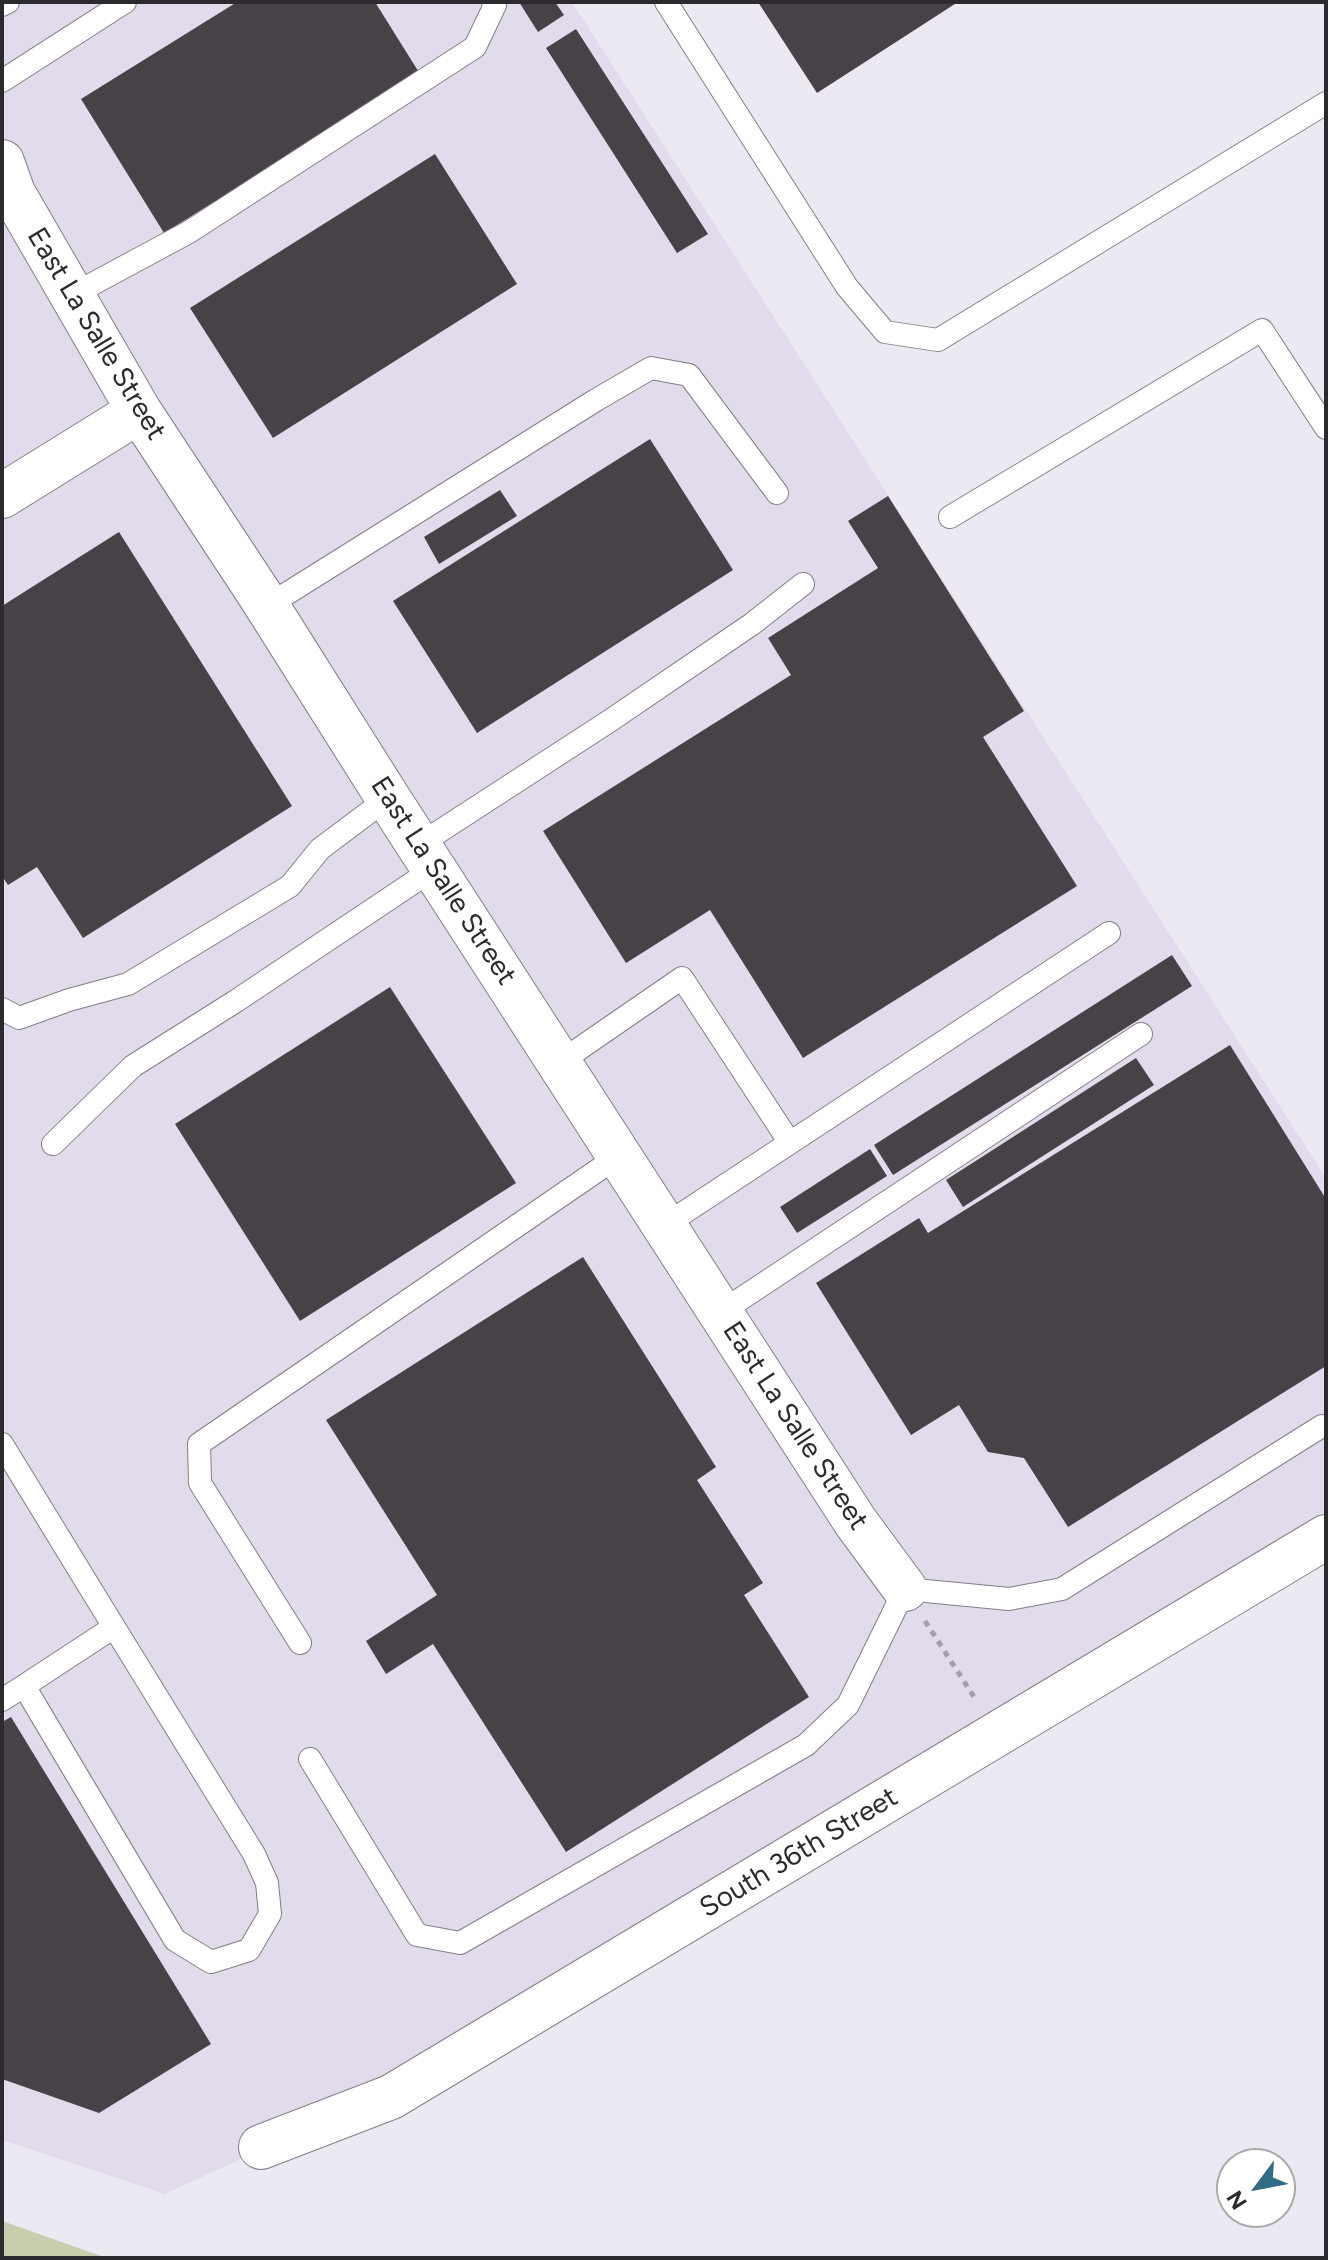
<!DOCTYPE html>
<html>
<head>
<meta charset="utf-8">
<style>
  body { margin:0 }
  #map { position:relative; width:1328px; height:2260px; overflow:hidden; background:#ede9f3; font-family:Figtree,sans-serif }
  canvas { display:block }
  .frame { position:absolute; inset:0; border:4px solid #2c2a2e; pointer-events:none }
  .north { position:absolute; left:1216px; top:2148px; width:80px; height:80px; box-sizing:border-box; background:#fff; border:2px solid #abaaab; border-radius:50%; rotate:238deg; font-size:22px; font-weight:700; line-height:32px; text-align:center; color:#2c2a2e }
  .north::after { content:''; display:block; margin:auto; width:28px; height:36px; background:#316b84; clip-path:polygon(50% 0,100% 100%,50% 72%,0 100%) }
</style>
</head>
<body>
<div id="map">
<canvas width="1328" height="2260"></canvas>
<div class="frame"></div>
<div class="north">N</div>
</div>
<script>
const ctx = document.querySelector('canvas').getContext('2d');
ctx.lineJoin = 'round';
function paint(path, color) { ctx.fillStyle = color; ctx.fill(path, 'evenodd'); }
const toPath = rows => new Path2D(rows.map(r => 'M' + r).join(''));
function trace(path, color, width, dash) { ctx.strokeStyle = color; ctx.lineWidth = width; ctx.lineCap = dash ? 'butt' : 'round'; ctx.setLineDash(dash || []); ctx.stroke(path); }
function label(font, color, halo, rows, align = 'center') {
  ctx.font = font + ' Figtree,sans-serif'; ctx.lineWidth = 8; ctx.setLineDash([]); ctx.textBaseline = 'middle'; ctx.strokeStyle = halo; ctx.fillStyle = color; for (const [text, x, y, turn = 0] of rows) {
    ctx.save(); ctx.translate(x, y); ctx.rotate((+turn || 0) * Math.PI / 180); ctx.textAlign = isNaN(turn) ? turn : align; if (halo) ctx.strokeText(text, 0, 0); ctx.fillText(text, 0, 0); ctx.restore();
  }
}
paint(toPath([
  [2,2,572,2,1326,1178,1326,1519,354,2107,165,2194,2,2140]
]), '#e2dbec');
paint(toPath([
  [2,2221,107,2258,2,2258]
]), '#c9cdad');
paint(toPath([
  [237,2,375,2,420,74,164,233,81,99],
  [519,2,555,2,564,15,538,32],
  [758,2,958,2,817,93],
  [576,29,708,234,677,253,546,48],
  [435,154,517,284,273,438,190,308],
  [650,439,733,570,477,733,393,601],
  [500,490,517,516,439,564,424,537],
  [888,496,1024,711,983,737,1077,886,803,1058,710,910,626,963,543,831,791,675,768,638,878,568,848,521],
  [119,532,292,806,83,938,37,867,8,885,2,876,2,606],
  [1172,955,1192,986,893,1175,874,1145],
  [390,987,516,1183,300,1321,175,1124],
  [1230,1045,1326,1199,1326,1366,1068,1527,1024,1458,988,1452,959,1405,911,1435,816,1283,919,1218,928,1233],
  [1136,1058,1154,1085,963,1207,946,1180],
  [870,1149,887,1176,797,1233,780,1207],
  [583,1257,716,1467,697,1480,763,1583,744,1595,809,1697,566,1852,433,1644,386,1674,366,1641,437,1595,326,1420],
  [11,1717,211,2044,99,2113,2,2079,2,1722]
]), '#484148');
const service = toPath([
  [666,2,847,287,885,332,938,340,1326,103],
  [2,5,8,2],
  [2,81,125,2],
  [72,295,189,232,475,47,495,5,493,2],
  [950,517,1262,330,1326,428],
  [267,606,596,400,651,368,689,375,777,493],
  [420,844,608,722,752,624,803,584],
  [2,1009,19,1018,69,1000,128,984,290,886,320,849,388,798],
  [560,1062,682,978,790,1143],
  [53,1144,133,1066,236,1001,435,868],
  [665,1225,1109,933],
  [721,1312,1141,1034],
  [2,1444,114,1627,254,1854,267,1883,270,1914,249,1950,211,1962,175,1940,24,1686,114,1627],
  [300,1643,200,1483,199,1444,620,1155],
  [2,1700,24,1686],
  [310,1759,417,1935,460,1943,806,1745,848,1705,905,1589,1009,1599,1062,1589,1322,1426]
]);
const minor = toPath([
  [2,162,13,193,139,411,260,595,388,798,855,1521,905,1589],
  [2,496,139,411]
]);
const tertiary = toPath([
  [261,2147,391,2097,1326,1537]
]);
trace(service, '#827e87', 24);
trace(minor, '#827e87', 46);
trace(tertiary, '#827e87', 46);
trace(toPath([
  [925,1621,976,1700]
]), '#a3a0a7', 5, [6, 6]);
trace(service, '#fff', 22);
trace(minor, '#fff', 44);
trace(tertiary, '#fff', 44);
label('28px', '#2c2a2e', '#fff', [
  ["East La Salle Street",96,334,59],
  ["East La Salle Street",443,881,57],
  ["East La Salle Street",795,1426,57],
  ["South 36th Street",799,1853,-31]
]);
</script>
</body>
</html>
